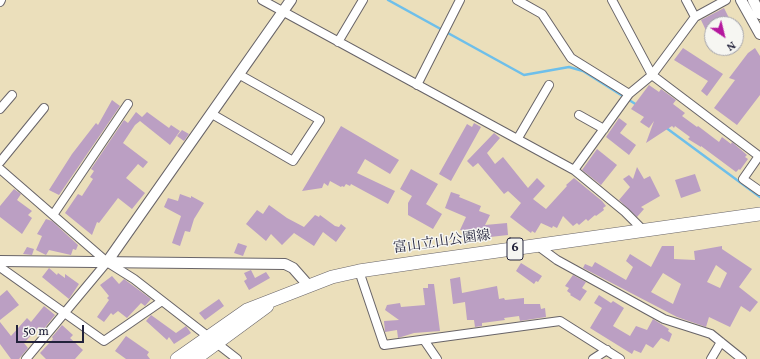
<!DOCTYPE html>
<html>
<head>
<meta charset="utf-8">
<style>
  body { margin:0 }
  #map { position:relative; width:760px; height:359px; overflow:hidden; background:#ebdfbb; font-family:Vollkorn,serif }
  canvas { display:block }
  .north { position:absolute; left:704px; top:16px; width:40px; height:40px; box-sizing:border-box; background:#f6f6f2; border:1px solid #a1a1a9; border-radius:50%; rotate:145deg; font-size:11px; font-weight:700; line-height:16px; text-align:center; color:#22223b }
  .north::after { content:''; display:block; margin:auto; width:14px; height:18px; background:#b5179e; clip-path:polygon(50% 0,100% 100%,50% 72%,0 100%) }
  .scale { position:absolute; left:16px; top:325px; width:68px; height:18px; box-sizing:border-box; border:2px solid #22223b; border-top:0; padding-left:5px; font-size:12px; line-height:14px; white-space:nowrap; color:#22223b; -webkit-text-stroke:3px #f6f6f2; paint-order:stroke }
</style>
</head>
<body>
<div id="map">
<canvas width="760" height="359"></canvas>
<div class="north">N</div>
<div class="scale">50 m</div>
</div>
<script>
const ctx = document.querySelector('canvas').getContext('2d');
ctx.lineJoin = 'round';
const toPath = rows => new Path2D(rows.map(r => 'M' + r).join(''));
function trace(path, color, width, dash) { ctx.strokeStyle = color; ctx.lineWidth = width; ctx.lineCap = dash ? 'butt' : 'round'; ctx.setLineDash(dash || []); ctx.stroke(path); }
function paint(path, color) { ctx.fillStyle = color; ctx.fill(path, 'evenodd'); }
function label(font, color, halo, rows, align = 'center') {
  ctx.font = font + ' Vollkorn,"Noto Serif JP",serif'; ctx.lineWidth = 3; ctx.setLineDash([]); ctx.textBaseline = 'middle'; ctx.strokeStyle = halo; ctx.fillStyle = color; for (const [text, x, y, turn = 0] of rows) {
    ctx.save(); ctx.translate(x, y); ctx.rotate((+turn || 0) * Math.PI / 180); ctx.textAlign = isNaN(turn) ? turn : align; if (halo) ctx.strokeText(text, 0, 0); ctx.fillText(text, 0, 0); ctx.restore();
  }
}
trace(toPath([
  [388,0,524,75,569,67,583,71,637,105],
  [665,127,760,197]
]), '#6ebfea', 2.5);
paint(toPath([
  [724,8,732,24,712,24,712,43,701,20],
  [683,48,723,74,707,96,701,91,708,81,674,60],
  [755,48,760,56,760,95,737,125,714,108,735,80,729,78,748,53],
  [649,85,659,92,661,89,676,100,673,104,685,113,682,116,697,127,698,126,719,142,722,137,731,144,732,142,747,155,745,157,748,159,740,170,739,169,736,172,701,146,701,147,688,139,690,137,675,126,674,128,672,126,646,143,654,121,649,128,640,122,644,117,631,109],
  [112,100,120,106,59,195,49,190,72,154,96,123,98,125],
  [136,112,142,117,147,112,169,128,171,125,180,131,170,145,140,121,135,125,123,143,148,162,143,168,138,164,126,178,145,193,132,209,118,198,99,223,97,222,92,235,65,213,78,194,82,196,93,179,90,177,94,171,91,169,124,120,128,123],
  [619,118,627,124,620,133,636,145,629,155,606,137],
  [474,123,481,127,451,181,439,174,467,124,472,127],
  [341,126,399,160,390,174,365,159,357,173,395,191,388,204,351,184,350,186,346,184,344,187,342,186,341,187,330,181,328,186,324,183,322,188,302,191],
  [182,130,189,134,184,141,177,136],
  [494,133,500,138,487,153,495,164,503,157,528,188,537,178,545,186,533,199,546,209,567,186,566,185,574,178,602,201,606,206,603,208,604,210,596,216,595,215,588,221,586,219,579,225,577,223,573,226,563,216,557,228,553,226,552,228,541,223,535,233,532,231,531,233,510,217,521,203,508,191,504,194,478,163,473,167,467,161],
  [597,149,617,165,601,185,582,170],
  [637,167,644,179,650,176,660,196,641,207,644,209,637,217,619,200,630,187,623,179,629,175,633,179],
  [411,169,438,184,426,204,442,214,433,229,408,215,408,203,412,196,400,189],
  [695,174,701,191,681,198,675,180],
  [14,189,21,194,17,200,32,211,28,215,32,218,22,234,0,217,0,206],
  [451,192,460,195,459,197,481,206,479,211,490,215,485,225,507,223,508,235,481,238,460,230,466,217,445,208],
  [180,194,191,198,191,196,204,203,194,219,190,232,185,231,180,246,172,243,181,216,164,207,168,198,178,201],
  [269,205,287,218,304,227,315,215,319,217,320,215,335,226,339,227,341,224,346,228,336,242,323,232,314,246,294,233,282,245,271,234,266,241,246,224,257,210,263,214],
  [46,219,52,221,78,245,76,250,73,249,71,255,49,250,46,255,36,250,42,236,37,234],
  [238,243,247,246,243,256,234,253],
  [662,246,674,246,674,259,695,260,694,251,722,246,722,249,752,269,739,287,758,302,750,312,741,306,730,327,709,317,706,327,677,317,583,268,585,264,592,267,595,262,626,280,633,267,626,261,630,254,651,267],
  [716,265,727,273,720,288,707,282],
  [663,273,681,284,673,304,651,292],
  [27,247,34,249,32,255,23,254],
  [521,263,542,276,538,282,536,281,534,284,516,271],
  [49,268,57,275,58,273,65,278,65,274,79,284,69,299,42,277],
  [251,270,255,278,266,272,270,278,249,290,244,281,247,279,244,273],
  [573,275,586,282,582,288,587,291,580,301,570,295,571,294,567,291,569,288,565,286],
  [112,276,119,284,124,279,151,299,145,306,141,303,127,318,118,311,113,315,111,313,104,322,97,317,109,300,107,298,109,296,100,285],
  [460,277,462,293,497,286,499,299,504,298,505,300,524,298,524,304,540,304,541,309,545,308,546,317,520,321,519,316,504,318,505,320,482,323,482,326,475,327,474,320,467,320,465,302,453,304,450,279],
  [428,284,434,284,440,331,414,333,398,338,397,330,385,332,384,321,399,320,385,310,387,305,400,303,401,307,425,305,423,288,428,288],
  [7,290,19,305,0,320,0,296],
  [599,295,611,303,613,301,624,308,613,326,630,336,636,326,647,330,653,319,669,329,668,331,672,334,669,342,661,338,653,348,646,344,641,353,634,350,632,354,590,328,602,308,594,303],
  [219,299,224,306,205,320,199,313],
  [44,306,55,315,43,330,39,327,24,343,28,348,19,359,11,359,0,344,0,322,11,336,27,318,31,322],
  [151,315,176,333,186,326,191,333,174,344,169,337,167,340,146,321],
  [62,325,73,335,70,338,83,350,75,359,46,359,40,353,53,339,52,337],
  [126,336,149,352,147,355,150,359,126,359,115,351]
]), '#bb9fc3');
const minor = toPath([
  [262,0,574,170,625,212,643,230],
  [517,0,542,14,571,58,629,94],
  [612,0,652,75,759,156,743,179,760,191],
  [686,0,695,17],
  [0,2,1,0],
  [338,42,363,0],
  [417,85,460,0],
  [0,109,12,95],
  [212,114,293,161,320,120,240,75],
  [579,115,604,129],
  [518,138,549,85],
  [0,162,44,108],
  [0,169,107,262,134,279,237,359],
  [574,170,629,94,652,75,695,17,726,0],
  [53,215,128,104],
  [538,246,557,260,664,319,711,334,742,359],
  [0,267,104,341,162,301],
  [359,271,384,345,560,321,620,359],
  [424,340,437,359],
  [26,359,107,262],
  [593,359,607,350],
  [711,359,721,342]
]);
const tertiary = toPath([
  [741,0,760,34],
  [753,0,760,14],
  [0,261,285,264,293,268,308,285],
  [107,262,291,0]
]);
const primary = toPath([
  [177,359,247,310,332,277,359,271,420,262,760,214],
  [195,359,267,306]
]);
trace(minor, '#686468', 10);
trace(tertiary, '#686468', 12);
trace(primary, '#686468', 14);
trace(minor, '#fff', 8);
trace(tertiary, '#fff', 10);
trace(primary, '#fff', 13);
for (const [x, y, w] of [
  [515,249,16]
]) { const box = new Path2D(); box.roundRect(x - w / 2, y - 11, w, 22, 3); ctx.fillStyle = '#f6f6f2'; ctx.fill(box); trace(box, '#22223b', 1); }
label('bold 13px', '#22223b', null, [
  ["6",515,249]
]);
label('14px', '#22223b', '#f6f6f2', [
  ["富山立山公園線",442,243,-8]
]);
</script>
</body>
</html>
